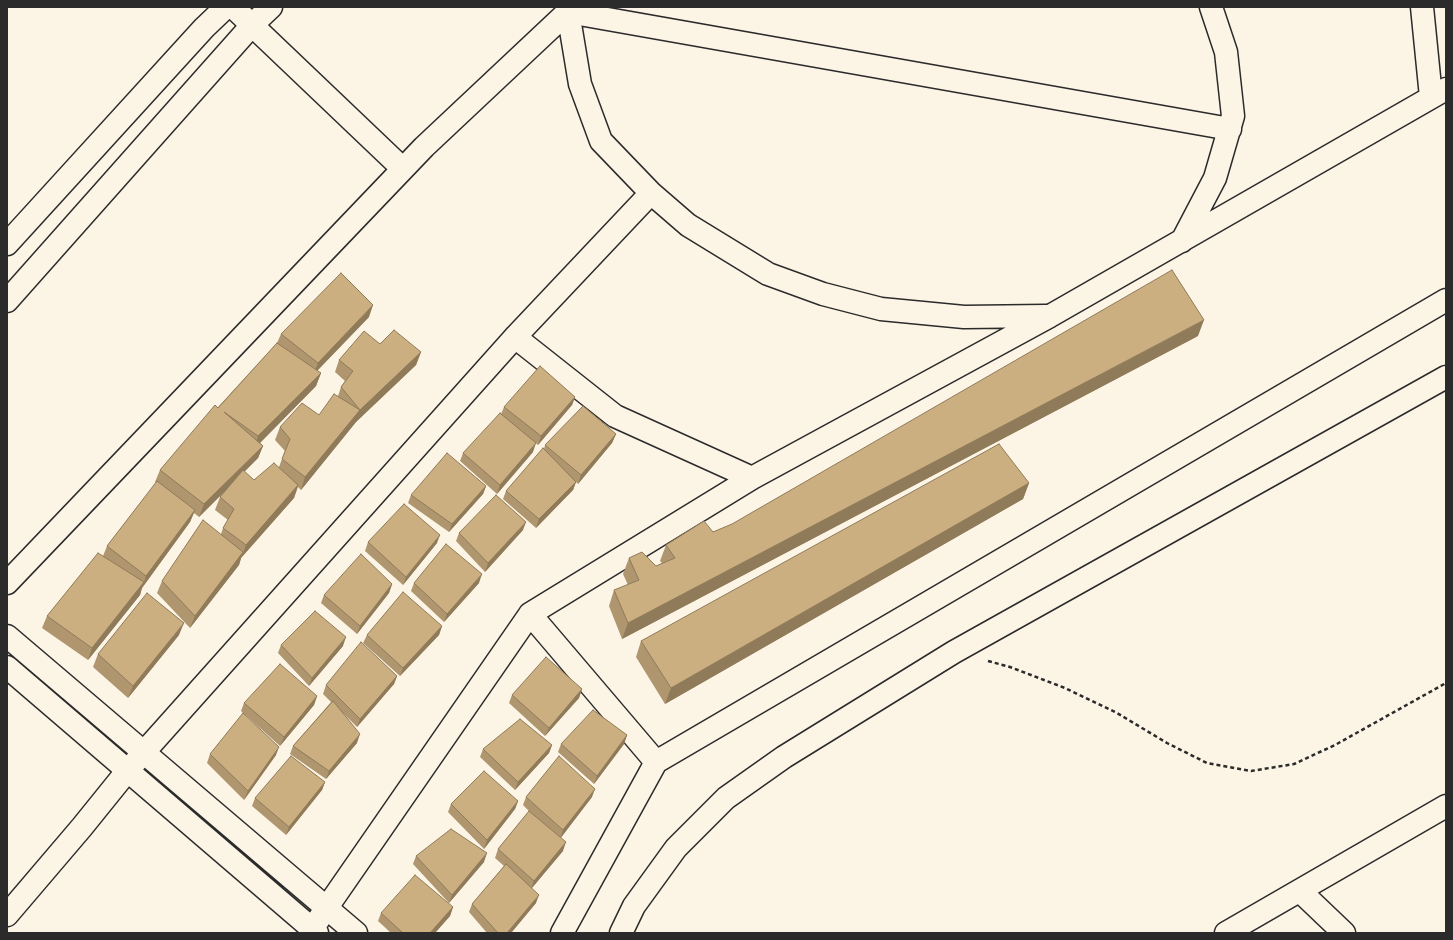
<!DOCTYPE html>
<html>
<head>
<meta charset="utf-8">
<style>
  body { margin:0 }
  #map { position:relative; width:1453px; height:940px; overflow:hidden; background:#fcf5e5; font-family:Caveat,sans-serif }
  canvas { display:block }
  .frame { position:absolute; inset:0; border:8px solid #2b2b2b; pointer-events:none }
</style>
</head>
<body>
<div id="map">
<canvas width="1453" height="940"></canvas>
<div class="frame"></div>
</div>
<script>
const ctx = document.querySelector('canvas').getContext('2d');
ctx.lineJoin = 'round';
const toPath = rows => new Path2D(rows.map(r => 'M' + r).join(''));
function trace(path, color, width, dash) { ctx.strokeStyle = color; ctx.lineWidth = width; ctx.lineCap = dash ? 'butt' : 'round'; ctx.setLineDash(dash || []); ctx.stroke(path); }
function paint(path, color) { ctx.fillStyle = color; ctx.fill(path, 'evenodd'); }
const minor = toPath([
  [233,7,403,169],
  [1422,7,1431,97],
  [1182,241,1215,178,1233,116,1226,52,1211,7],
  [1046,316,964,317,881,309,823,294,768,274,688,225,651,193,601,141,580,84,568,12,1230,129],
  [515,337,615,416,752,478],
  [7,583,424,147,573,7],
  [530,614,656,762],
  [1300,891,1344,933],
  [7,915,82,827,128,770,515,337,651,193],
  [312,929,530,614,752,478,1050,316,1446,89],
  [562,933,656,762,1446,300],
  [1226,933,1446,806]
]);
const tertiary = toPath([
  [7,244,204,28,226,7],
  [7,301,253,24,271,7],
  [7,636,356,933],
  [7,667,317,933],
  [621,933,634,906,676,848,726,798,784,757,954,652,1446,377]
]);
trace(minor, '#2b2b2b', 25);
trace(tertiary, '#2b2b2b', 25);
trace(toPath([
  [988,661,1010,667,1065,688,1117,713,1167,743,1207,763,1251,771,1294,764,1335,745,1446,683]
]), '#2b2b2b', 2.5, [4, 3]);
trace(minor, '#fcf5e5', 22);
trace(tertiary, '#fcf5e5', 22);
paint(toPath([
  [369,317,317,371,321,373,316,386,260,443,263,446,258,458,244,472,254,480,279,467,285,451,275,440,280,427,319,415,338,396,341,387,345,381,335,372,339,360,380,344,421,352,416,365,356,422,301,490,298,487,294,498,241,558,239,565,190,628,157,593,162,581,221,534,223,528,228,520,215,510,220,497,223,493,199,517,194,513,190,522,142,588,140,595,88,660,42,628,47,616,103,556,107,546,156,483,155,482,160,470,277,343,281,334],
  [1198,336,622,639,609,606,614,590,628,585,623,574,629,558,656,566,662,563,660,561,666,545,713,532],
  [575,397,572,405,538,445,532,440,533,452,497,494,460,461,463,453,501,414,504,407],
  [616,434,612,443,578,484,576,482,573,490,536,528,503,499,506,491,544,449,545,445],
  [1029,483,1023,499,665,704,636,657,641,641],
  [486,486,483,494,449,532,408,503,411,495],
  [523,530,485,572,456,541,459,533],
  [368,542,437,543,403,585,365,551],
  [414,583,479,583,444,622,411,591],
  [392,584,389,593,357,634,321,603,324,595],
  [442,626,439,635,400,676,363,643,367,635],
  [179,635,128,698,93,667,98,654],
  [281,645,343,646,309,686,278,653],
  [397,676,394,684,357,727,344,714,357,743,326,779,290,754,293,746,331,702,323,694,326,685],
  [582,689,579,698,545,736,509,703,512,695],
  [317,696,314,705,280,746,241,711,244,703],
  [627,735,624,744,594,784,558,752,561,744],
  [552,745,549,753,515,790,480,757,483,749],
  [210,754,276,755,244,800,207,763],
  [325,782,322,790,286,835,252,806,255,798],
  [526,797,592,797,561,837,563,851,532,888,536,903,511,933,487,933,469,912,472,904,504,866,495,858,498,849,529,811,523,805],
  [518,801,515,809,484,849,448,812,451,804],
  [416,856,484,862,449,903,413,864],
  [453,907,450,916,435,933,391,933,378,921,381,913]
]), '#af966f');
paint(toPath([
  [373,305,369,317,313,375,318,363],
  [1204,320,1198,336,622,639,628,623],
  [421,352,416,365,356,422,301,490,305,477,360,410],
  [321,373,316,386,254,449,258,436],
  [575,397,572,405,538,445,541,436],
  [616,434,612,443,578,484,581,475],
  [536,443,533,452,497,494,500,485],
  [263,446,258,458,199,517,204,504],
  [576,482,573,490,536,528,539,519],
  [1029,483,1023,499,665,704,671,688],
  [298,485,294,498,241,558,246,545],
  [486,486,483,494,449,532,452,524],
  [195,510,190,522,142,588,140,595,88,660,92,648,144,582,146,576],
  [526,522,523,530,485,572,488,563],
  [440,535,437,543,403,585,406,577],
  [243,552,239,565,190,628,195,616],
  [482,574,479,583,444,622,447,614],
  [392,584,389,593,357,634,360,626],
  [184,623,179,635,128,698,133,686],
  [442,626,439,635,400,676,403,668],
  [346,637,343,646,309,686,312,678],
  [397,676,394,684,357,727,360,719],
  [582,689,579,698,545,736,549,728],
  [317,696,314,705,280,746,284,737],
  [360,734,357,743,326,779,329,771],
  [627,735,624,744,594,784,597,776],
  [552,745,549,753,515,790,518,782],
  [279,747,276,755,244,800,248,791],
  [325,782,322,790,286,835,289,827],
  [595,789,592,797,560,839,563,830],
  [518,801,515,809,484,849,487,840],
  [566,842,563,851,531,889,534,881],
  [487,853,484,862,449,903,452,895],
  [539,895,536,903,511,933,507,933],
  [453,907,450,916,435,933,430,933]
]), '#8f7a5a');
const building = toPath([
  [1172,270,1204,320,628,623,614,590,639,580,629,558,642,552,656,566,675,558,666,545,704,521,713,532,732,524,1172,270],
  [341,273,373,305,318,363,281,334,341,273],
  [394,330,421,352,360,410,341,387,353,371,339,360,364,331,380,344,394,330],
  [277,343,321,373,258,436,224,412,263,446,204,504,160,470,215,405,218,408,277,343],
  [540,366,575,397,541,436,504,407,540,366],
  [334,394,360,410,305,477,282,459,290,439,280,427,302,403,319,415,334,394],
  [583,406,616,434,581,475,545,445,583,406],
  [500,413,536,443,500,485,463,453,500,413],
  [999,444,1029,483,671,688,641,641,999,444],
  [543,448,576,482,539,519,506,491,543,448],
  [447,453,486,486,452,524,411,495,447,453],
  [274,463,298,485,246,545,223,528,234,509,220,497,243,470,254,480,274,463],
  [157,481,195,510,146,576,107,546,157,481],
  [496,495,526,522,488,563,459,533,496,495],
  [404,504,440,535,406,577,368,542,404,504],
  [203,520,243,552,195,616,162,581,203,520],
  [446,544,482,574,447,614,414,583,446,544],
  [98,553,144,582,92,648,47,616,98,553],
  [361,554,392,584,360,626,324,595,361,554],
  [403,592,442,626,403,668,367,635,403,592],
  [147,593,184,623,133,686,98,654,147,593],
  [315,611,346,637,312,678,281,645,315,611],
  [361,642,397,676,360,719,326,685,361,642],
  [546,657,582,689,549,728,512,695,546,657],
  [280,664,317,696,284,737,244,703,280,664],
  [333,701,360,734,329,771,293,746,333,701],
  [593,710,627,735,597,776,561,744,593,710],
  [243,713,279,747,248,791,210,754,243,713],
  [520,719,552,745,518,782,483,749,520,719],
  [291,756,325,782,289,827,255,798,291,756],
  [559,756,595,789,563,830,526,797,559,756],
  [484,771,518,801,487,840,451,804,484,771],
  [529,811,566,842,534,881,498,849,529,811],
  [451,829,487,853,452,895,416,856,451,829],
  [506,864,539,895,507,933,498,933,472,904,506,864],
  [415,875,453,907,430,933,403,933,381,913,415,875]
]);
paint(building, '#ccaf81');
trace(building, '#8f7a5a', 1);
</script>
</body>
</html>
